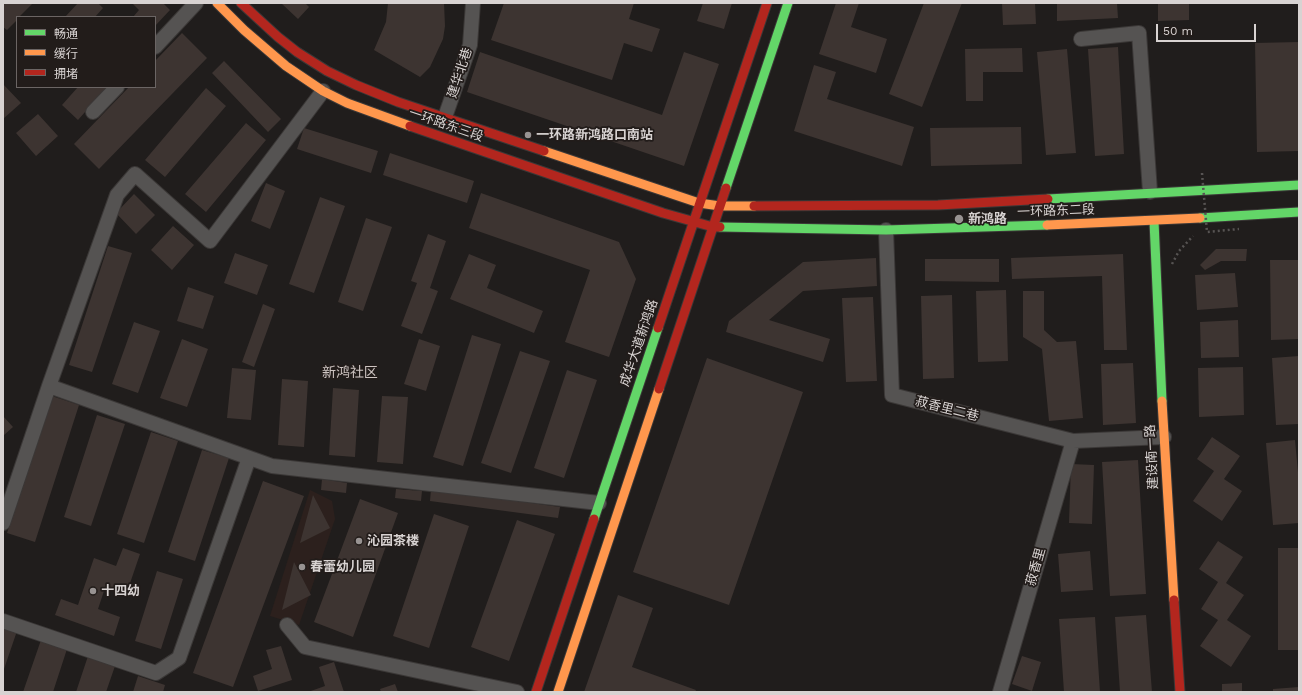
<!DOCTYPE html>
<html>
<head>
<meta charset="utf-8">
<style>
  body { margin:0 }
  #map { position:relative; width:1302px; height:695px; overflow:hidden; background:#201d1c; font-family:"Work Sans","Noto Sans SC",sans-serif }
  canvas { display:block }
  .frame { position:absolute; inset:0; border:4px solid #d8d3d2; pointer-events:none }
  .legend { position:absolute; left:16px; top:16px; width:140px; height:72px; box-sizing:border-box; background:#221c1a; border:1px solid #6b6564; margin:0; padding:5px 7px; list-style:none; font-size:12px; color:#d8d3d2 }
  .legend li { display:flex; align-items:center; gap:8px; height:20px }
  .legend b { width:20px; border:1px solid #6b6564 }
  .scale { position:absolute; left:1156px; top:24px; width:100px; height:18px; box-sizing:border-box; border:2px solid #d8d3d2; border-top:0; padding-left:5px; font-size:12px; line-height:14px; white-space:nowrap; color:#d8d3d2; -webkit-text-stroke:3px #221c1a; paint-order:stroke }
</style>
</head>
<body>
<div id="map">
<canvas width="1302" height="695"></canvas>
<div class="frame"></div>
<ul class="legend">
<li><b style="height:5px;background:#63d668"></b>畅通</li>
<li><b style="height:5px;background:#ff974d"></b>缓行</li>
<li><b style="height:5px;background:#b3261e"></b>拥堵</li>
</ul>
<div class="scale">50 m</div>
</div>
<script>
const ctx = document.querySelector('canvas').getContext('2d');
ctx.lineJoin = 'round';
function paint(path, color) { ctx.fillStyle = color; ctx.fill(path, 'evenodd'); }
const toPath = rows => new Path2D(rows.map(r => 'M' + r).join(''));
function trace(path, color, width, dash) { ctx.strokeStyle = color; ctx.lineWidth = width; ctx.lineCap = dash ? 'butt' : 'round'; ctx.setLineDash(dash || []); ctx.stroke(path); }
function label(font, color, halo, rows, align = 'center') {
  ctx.font = font + ' "Work Sans","Noto Sans SC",sans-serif'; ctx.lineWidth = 3.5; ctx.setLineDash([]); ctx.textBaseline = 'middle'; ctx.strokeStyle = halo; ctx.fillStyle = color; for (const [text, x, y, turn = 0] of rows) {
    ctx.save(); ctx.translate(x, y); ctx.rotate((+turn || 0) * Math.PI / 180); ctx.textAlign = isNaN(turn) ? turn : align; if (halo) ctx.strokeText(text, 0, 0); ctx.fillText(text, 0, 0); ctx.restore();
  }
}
paint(toPath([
  [310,490,332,501,335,519,299,625,270,616]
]), '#2c201d');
paint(toPath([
  [3,3,33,3,19,17,17,17,17,20,7,30,3,27],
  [78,3,98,3,103,8,95,17,65,17],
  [132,3,163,3,170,10,155,26,155,17,133,17,139,10],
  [281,3,305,3,309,7,298,19],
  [388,3,444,3,445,26,443,39,430,67,420,77,374,50,386,22],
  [504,3,634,3,629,19,660,29,652,52,624,43,612,80,491,40],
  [703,3,732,3,724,29,697,21],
  [836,3,859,3,851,27,887,39,876,73,819,54],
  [924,3,962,3,922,107,889,94],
  [1002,3,1035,3,1036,24,1003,25],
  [1057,3,1088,3,1088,4,1117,3,1118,18,1057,21],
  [1158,3,1189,3,1189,20,1158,21],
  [182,33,207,58,99,169,74,144,129,87,155,87,155,61],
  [1299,42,1299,151,1257,152,1255,43],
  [1118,47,1124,154,1095,156,1088,49],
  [1022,48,1023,72,983,72,983,101,966,101,965,49],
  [1067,49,1076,153,1046,155,1037,52],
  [480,52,662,115,684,52,719,64,684,166,467,92],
  [224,61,281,119,268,132,212,73],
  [814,65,836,72,827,99,914,127,902,166,794,131],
  [3,84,21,103,3,119],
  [78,87,107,87,78,120,62,105],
  [206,88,226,106,165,177,145,160],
  [38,114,58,136,36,156,16,133],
  [246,123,266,140,206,212,185,194],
  [1021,127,1022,164,931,166,930,128],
  [304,128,378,151,371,173,297,149],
  [390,153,474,181,467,203,383,175],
  [266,183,285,191,270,229,251,221],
  [481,193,619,242,636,279,609,357,565,342,590,270,469,228],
  [134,194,155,215,136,234,116,213],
  [320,197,345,206,314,293,289,284],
  [366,218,392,227,363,311,338,302],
  [173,226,194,245,172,270,151,250],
  [428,234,446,241,430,288,438,291,422,334,401,326,417,283,411,281],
  [108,246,132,253,92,372,69,365],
  [1216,249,1247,249,1246,261,1221,261,1205,270,1200,265],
  [235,253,268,265,257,295,224,283],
  [469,254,496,265,487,288,543,311,534,333,450,299],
  [1123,254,1127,350,1104,350,1102,276,1012,279,1011,258],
  [876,258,877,286,803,291,769,320,830,339,823,362,726,332,729,321,803,262],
  [925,259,999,259,999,282,925,281],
  [1270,260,1298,260,1299,339,1271,340],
  [1235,273,1238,307,1197,310,1195,275],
  [188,287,214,296,203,329,177,321],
  [1006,290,1008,361,978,362,976,291],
  [1023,291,1044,291,1044,330,1057,342,1076,341,1083,418,1049,421,1042,349,1023,337],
  [952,295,954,378,923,379,921,296],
  [873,297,877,381,846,382,842,298],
  [263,304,275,309,254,367,242,362],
  [1238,320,1239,357,1201,358,1200,322],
  [134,322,160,331,138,393,112,384],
  [472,335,501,344,463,466,433,457],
  [182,339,208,349,187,407,160,398],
  [419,339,440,346,426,391,404,384],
  [520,351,550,361,511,473,481,463],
  [1299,356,1299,424,1276,425,1272,358],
  [707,358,803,392,729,605,633,572],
  [1133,363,1136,423,1103,425,1101,364],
  [1243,367,1244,415,1199,417,1198,368],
  [232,368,256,370,251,420,227,418],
  [567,370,597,380,564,478,534,468],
  [282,379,308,381,304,447,278,445],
  [333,388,359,390,355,457,329,455],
  [52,396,79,405,35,542,7,533],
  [382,396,408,397,403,464,377,462],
  [97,415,125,424,91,526,64,517],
  [3,416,13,427,3,436],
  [151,432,178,441,144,543,117,534],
  [1212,437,1240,456,1224,479,1242,491,1222,521,1193,501,1214,471,1197,459],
  [1295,440,1299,483,1299,523,1273,525,1266,443],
  [202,450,229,458,195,561,168,552],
  [1138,460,1146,594,1110,596,1102,462],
  [1071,464,1094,465,1092,524,1069,523],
  [322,479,347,483,346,493,321,490],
  [263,481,304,496,233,687,193,673],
  [396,489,422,491,421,501,395,498],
  [431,489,560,507,558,518,430,501],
  [313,495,330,528,300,543],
  [360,499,398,513,353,637,314,622],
  [434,514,469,526,429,648,393,636],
  [517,520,555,534,509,661,471,647],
  [1218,541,1243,557,1226,583,1244,595,1227,620,1251,636,1231,667,1200,646,1218,620,1201,609,1218,582,1199,569],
  [123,548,140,554,126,595,105,588,98,609,120,617,114,636,55,615,61,599,78,605,94,558,116,566],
  [1278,548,1299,548,1299,650,1278,650],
  [1090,551,1093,590,1061,592,1058,554],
  [294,562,311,595,282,610],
  [157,571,183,579,161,649,135,641],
  [618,595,653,608,632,667,696,690,695,692,584,692],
  [1146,615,1152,692,1120,692,1115,617],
  [1095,617,1100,692,1064,692,1059,619],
  [3,626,17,631,3,672],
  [41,640,67,649,53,692,23,692],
  [281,646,292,680,258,691,253,676,272,669,266,650],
  [88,656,115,666,106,692,76,692],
  [1022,656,1041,662,1032,691,1012,684],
  [334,662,344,692,308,692,325,686,319,667],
  [138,676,165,685,163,692,133,692],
  [1242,683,1242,692,1222,692,1222,684],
  [395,684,398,692,381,692,380,689],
  [1299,687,1299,692,1273,692,1273,689]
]), '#3d3431');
const street = toPath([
  [1081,39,1139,33,1150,192],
  [155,47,196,3],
  [93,112,117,87],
  [445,117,470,45,473,3],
  [886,230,892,395,1073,441,1164,437],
  [49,386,272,466,599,503],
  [3,523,49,386,117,195,135,174,210,241,323,91],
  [3,621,156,673,179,658,249,458],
  [287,625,305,647,517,692],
  [1000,692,1073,441]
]);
const fast = toPath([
  [726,188,788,3],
  [1048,199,1299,185],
  [1200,218,1299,212],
  [1154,221,1162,401],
  [720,227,886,230,1047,225],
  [594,519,658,328]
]);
const slow = toPath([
  [217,3,244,30,286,66,323,91,347,103,410,126],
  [544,151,699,203,720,206,754,206],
  [1047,225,1200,218],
  [1162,401,1174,600],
  [558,692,659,389]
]);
const jam = toPath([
  [241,3,278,37,297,52,327,71,356,85,398,102,544,151],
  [410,126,663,213,713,227,720,227],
  [754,206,938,205,1048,199],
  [658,328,767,3],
  [659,389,726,188],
  [1174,600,1180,692],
  [536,692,594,519]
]);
trace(street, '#3b3837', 16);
trace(fast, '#3b3837', 11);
trace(slow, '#3b3837', 11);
trace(jam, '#3b3837', 11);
trace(toPath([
  [1172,264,1179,251,1193,236]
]), '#575453', 2.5, [2, 3]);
trace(street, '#555352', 14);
trace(fast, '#63d668', 9);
trace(slow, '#ff974d', 9);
trace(jam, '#b3261e', 9);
trace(toPath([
  [1202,173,1207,232,1239,229]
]), '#575453', 2.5, [2, 3]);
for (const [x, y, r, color] of [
  [528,135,4,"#989392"],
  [959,219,5,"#989392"],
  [359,541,4,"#989392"],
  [302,567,4,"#989392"],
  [93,591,4,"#989392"]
]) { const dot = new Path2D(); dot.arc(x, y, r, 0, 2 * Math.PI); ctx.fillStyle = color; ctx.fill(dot); trace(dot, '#221c1a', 1.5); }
label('13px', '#d8d3d2', '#221c1a', [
  ["建华北巷",460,73,-72],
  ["一环路东三段",446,125,19],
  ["一环路东二段",1056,211,-2],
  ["成华大道新鸿路",639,343,-71],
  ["菽香里二巷",947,409,14],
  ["建设南一路",1152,457,-93],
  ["菽香里",1036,567,-74]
]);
label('bold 13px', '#d8d3d2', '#221c1a', [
  ["一环路新鸿路口南站",536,135],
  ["新鸿路",968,219],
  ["沁园茶楼",367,541],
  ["春蕾幼儿园",310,567],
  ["十四幼",101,591]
], 'left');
label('14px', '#cec5c2', '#221c1a', [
  ["新鸿社区",350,373]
]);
</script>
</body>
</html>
